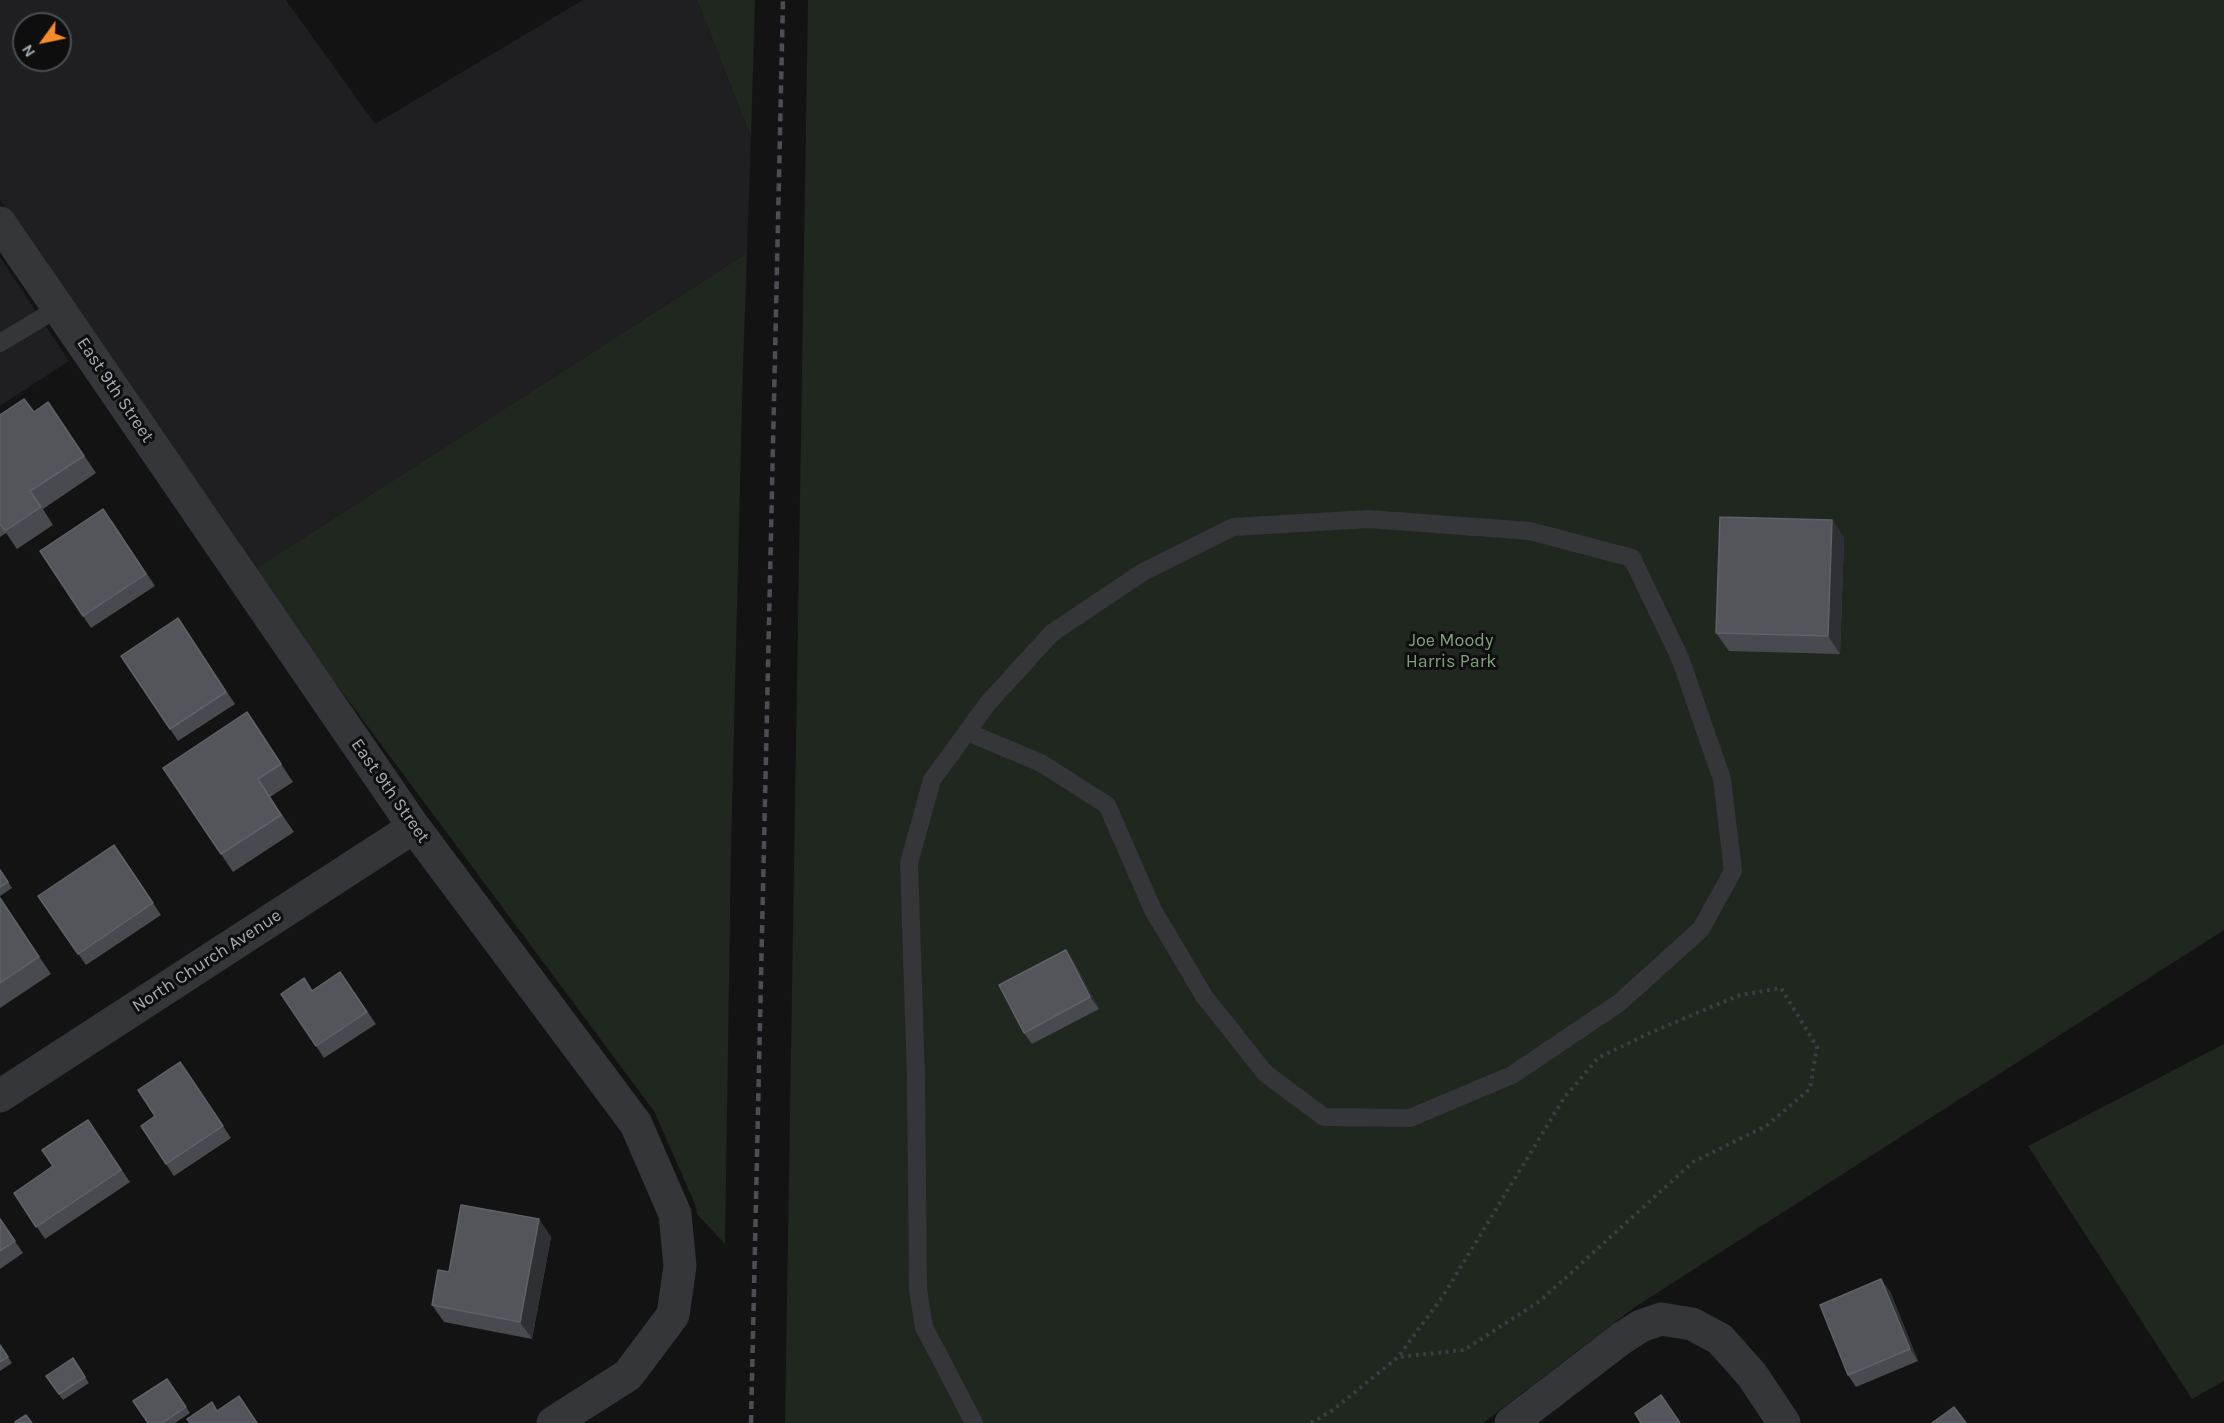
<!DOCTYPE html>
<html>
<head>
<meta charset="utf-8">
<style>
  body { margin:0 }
  #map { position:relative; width:2224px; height:1423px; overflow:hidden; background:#131314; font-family:Karla,sans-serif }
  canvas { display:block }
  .north { position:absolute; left:12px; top:12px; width:60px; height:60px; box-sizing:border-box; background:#0e0e0f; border:2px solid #4a4d51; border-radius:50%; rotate:237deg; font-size:16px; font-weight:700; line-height:24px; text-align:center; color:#a4acb5 }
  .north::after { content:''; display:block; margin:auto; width:21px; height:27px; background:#f58b2a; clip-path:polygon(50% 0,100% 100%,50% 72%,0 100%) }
</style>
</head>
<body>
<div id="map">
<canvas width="2224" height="1423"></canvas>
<div class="north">N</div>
</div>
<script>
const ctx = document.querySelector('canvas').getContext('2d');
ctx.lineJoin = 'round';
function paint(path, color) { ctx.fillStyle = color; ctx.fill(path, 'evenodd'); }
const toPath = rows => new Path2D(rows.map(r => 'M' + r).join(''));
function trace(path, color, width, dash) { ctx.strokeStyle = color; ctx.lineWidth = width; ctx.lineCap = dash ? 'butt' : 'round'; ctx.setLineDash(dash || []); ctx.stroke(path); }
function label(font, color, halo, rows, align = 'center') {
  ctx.font = font + ' Karla,sans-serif'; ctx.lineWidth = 6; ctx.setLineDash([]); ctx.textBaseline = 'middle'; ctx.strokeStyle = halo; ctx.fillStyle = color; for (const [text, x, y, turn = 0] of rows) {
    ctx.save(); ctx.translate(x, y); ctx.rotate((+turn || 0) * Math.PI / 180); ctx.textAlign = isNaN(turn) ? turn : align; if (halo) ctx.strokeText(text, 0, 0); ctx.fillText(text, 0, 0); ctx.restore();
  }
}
paint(toPath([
  [0,0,286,0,375,124,583,0,697,0,751,137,747,253,252,571,0,200],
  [24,24,60,24,60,60,24,60],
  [0,257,69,361,0,406]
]), '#1f1f21');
paint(toPath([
  [697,0,755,0,751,137],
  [808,0,2224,0,2224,930,1635,1307,1483,1423,785,1423],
  [747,253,743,365,731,850,725,1244,697,1214,695,1204,654,1111,252,571],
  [2224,1044,2224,1381,2192,1399,2028,1146]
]), '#1f271f');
trace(toPath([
  [1311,1423,1333,1410,1398,1357,1443,1296,1564,1098,1598,1058,1654,1031,1740,995,1781,988,1817,1047,1810,1089,1766,1126,1693,1162,1540,1301,1464,1350,1398,1357]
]), '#3a3d41', 4, [3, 4.5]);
trace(toPath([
  [0,343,58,308],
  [967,732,1041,763,1107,805,1153,910,1204,996,1265,1073,1324,1117,1410,1118,1512,1075,1619,1003,1701,929,1733,871,1722,779,1680,658,1632,558,1530,531,1369,519,1233,527,1143,572,1052,633,988,703,932,780,909,863,916,1077,918,1290,924,1327,974,1423]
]), '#343639', 18);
trace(toPath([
  [0,223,414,827,636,1124,675,1214,680,1266,673,1315,628,1375,553,1423],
  [0,1096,414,827],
  [1511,1423,1622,1338,1641,1326,1661,1319,1692,1324,1720,1339,1752,1375,1784,1423]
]), '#343639', 33);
trace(toPath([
  [751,1423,783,0]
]), '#4b4e53', 4.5, [8, 6]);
paint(toPath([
  [48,402,96,473,43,509,53,525,17,549,6,533,0,537,0,415,34,412],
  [1832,520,1844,538,1840,654,1729,651,1716,633],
  [112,521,155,586,91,628,83,616],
  [186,630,235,704,178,741,170,729],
  [247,712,293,782,270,797,294,832,233,872,221,854],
  [123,857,161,915,86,965,38,896],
  [0,869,12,888,0,896],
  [0,898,51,974,0,1008],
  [1066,950,1074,962,1099,1009,1032,1044,1024,1033],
  [340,972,376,1024,324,1058,316,1046,312,990],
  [189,1074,231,1138,174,1176,166,1164,155,1116],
  [88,1120,130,1182,45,1239,14,1193,53,1166],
  [0,1219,23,1253,0,1269],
  [539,1219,551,1237,532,1339,444,1322,432,1305,449,1272],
  [1890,1291,1918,1361,1856,1387,1848,1375],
  [0,1345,12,1363,0,1371],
  [73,1358,89,1383,63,1400,46,1376],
  [167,1379,190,1413,175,1423,148,1423]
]), '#494a4f');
paint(toPath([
  [1832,520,1844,538,1840,654,1828,636],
  [247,712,260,730,293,782,281,764],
  [0,898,9,911,51,974,39,957],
  [1066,950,1074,962,1099,1009,1090,997],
  [539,1219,551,1237,532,1339,520,1322],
  [1881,1279,1890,1291,1918,1361,1910,1349]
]), '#2f3033');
const building = toPath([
  [24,399,34,412,48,402,84,456,30,491,41,507,5,531,0,524,0,415,24,399],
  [103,509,146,574,83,616,40,551,103,509],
  [1720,517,1832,520,1828,636,1716,633,1720,517],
  [178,618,226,692,170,729,121,656,178,618],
  [247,712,281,764,258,779,281,815,221,854,163,768,247,712],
  [114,845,153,903,78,954,38,896,114,845],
  [0,870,8,882,0,887,0,870],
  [0,898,39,957,0,983,0,898],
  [1066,950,1090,997,1024,1033,999,985,1066,950],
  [340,972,367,1012,316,1046,281,994,304,978,312,991,340,972],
  [180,1062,223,1126,166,1164,141,1126,155,1116,138,1090,180,1062],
  [88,1120,121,1170,36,1227,14,1193,53,1166,42,1150,88,1120],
  [461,1205,539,1219,520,1322,432,1305,438,1270,449,1272,461,1205],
  [0,1219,15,1241,0,1251,0,1219],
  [1881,1279,1910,1349,1848,1375,1820,1305,1881,1279],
  [0,1345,8,1357,0,1362,0,1345],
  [73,1358,85,1377,59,1394,46,1376,73,1358],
  [167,1379,186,1407,162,1423,148,1423,133,1401,167,1379],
  [1661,1395,1680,1423,1641,1423,1635,1413,1661,1395],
  [239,1396,257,1423,190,1423,187,1419,212,1402,217,1411,239,1396],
  [1954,1407,1966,1423,1932,1423,1954,1407],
  [26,1415,32,1423,15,1423,15,1422,26,1415]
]);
paint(building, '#53555a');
trace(building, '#5f6268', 1.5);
label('18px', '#a4acb5', '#0e0e0f', [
  ["East 9th Street",115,390,56],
  ["East 9th Street",390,791,55],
  ["North Church Avenue",207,961,-33]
]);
label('18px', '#7fa17a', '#0e0e0f', [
  ["Joe Moody",1451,641],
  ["Harris Park",1451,662]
]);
</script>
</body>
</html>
